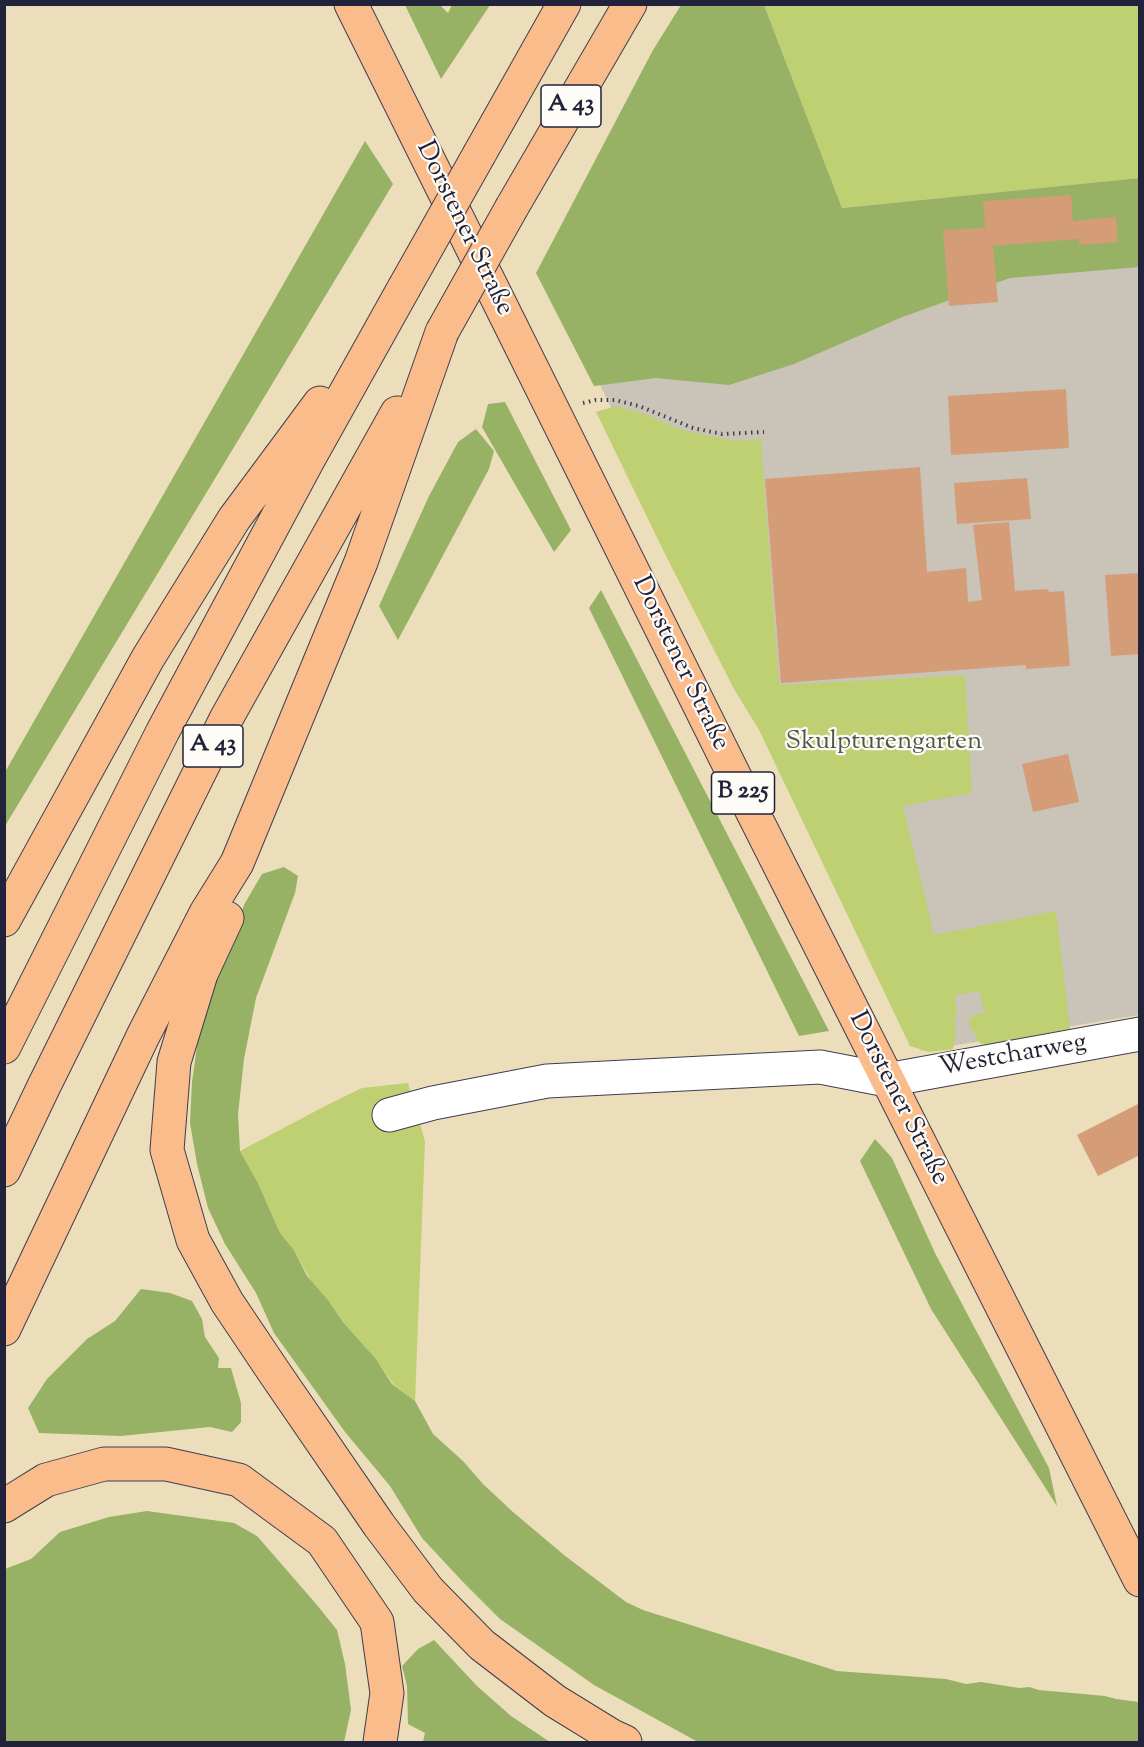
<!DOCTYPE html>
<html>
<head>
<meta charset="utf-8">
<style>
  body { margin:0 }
  #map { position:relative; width:1144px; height:1747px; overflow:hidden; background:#ecdebb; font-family:"Sorts Mill Goudy",serif }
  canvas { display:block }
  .frame { position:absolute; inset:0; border:6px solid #22223b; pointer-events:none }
</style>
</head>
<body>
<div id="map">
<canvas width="1144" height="1747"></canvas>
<div class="frame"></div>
</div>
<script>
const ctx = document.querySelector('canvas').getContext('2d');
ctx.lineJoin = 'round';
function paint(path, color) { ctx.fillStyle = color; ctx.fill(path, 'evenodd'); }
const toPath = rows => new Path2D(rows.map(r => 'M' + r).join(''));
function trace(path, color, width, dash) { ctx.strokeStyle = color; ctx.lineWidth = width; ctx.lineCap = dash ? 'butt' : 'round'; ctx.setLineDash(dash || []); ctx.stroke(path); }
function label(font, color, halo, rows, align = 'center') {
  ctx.font = font + ' "Sorts Mill Goudy",serif'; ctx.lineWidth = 4.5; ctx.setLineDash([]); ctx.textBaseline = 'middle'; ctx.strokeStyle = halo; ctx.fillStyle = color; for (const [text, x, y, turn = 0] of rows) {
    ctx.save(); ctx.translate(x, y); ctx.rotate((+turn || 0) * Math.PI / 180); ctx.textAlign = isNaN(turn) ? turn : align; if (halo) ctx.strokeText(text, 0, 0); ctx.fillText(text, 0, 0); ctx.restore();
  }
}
paint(toPath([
  [1139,178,1139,1015,921,1051,563,308]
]), '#c9c3b8');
paint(toPath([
  [764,5,1139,5,1139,178,842,208],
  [616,406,642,413,682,430,735,441,761,439,779,685,965,675,972,793,903,806,934,935,1056,911,1070,1029,986,1045,980,1043,968,1023,973,1015,984,1013,980,991,955,995,957,1014,954,1022,956,1032,953,1049,929,1052,910,1046,759,730,734,689,665,554,596,412],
  [408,1083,425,1141,415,1401,394,1385,376,1359,344,1323,328,1300,311,1281,294,1250,280,1233,258,1183,240,1151,329,1104,362,1088]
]), '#bfd073');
paint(toPath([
  [405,5,440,5,448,13,452,5,490,5,441,79],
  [681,5,764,5,842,208,1139,178,1139,267,1010,278,900,318,794,364,729,385,656,378,594,386,536,273,653,50],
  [365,141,393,184,5,826,5,772],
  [505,402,571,530,554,552,482,427,488,404],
  [476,429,494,451,489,469,398,640,379,606,429,496,458,442],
  [601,590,829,1031,799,1036,589,608],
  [284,867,298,876,295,893,256,998,244,1059,238,1114,240,1151,258,1183,280,1233,294,1250,307,1276,328,1300,343,1322,376,1359,392,1384,415,1401,433,1434,463,1461,483,1484,513,1512,564,1555,626,1602,643,1610,837,1671,946,1679,966,1684,981,1682,1019,1688,1029,1687,1039,1690,1105,1696,1116,1699,1139,1702,1139,1742,698,1742,594,1685,500,1619,463,1582,422,1538,390,1486,345,1432,274,1333,256,1293,225,1244,208,1208,197,1164,190,1123,192,1082,199,1032,218,966,245,903,262,874],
  [875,1139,892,1158,935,1253,1049,1468,1057,1506,931,1309,860,1161],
  [141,1289,170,1293,192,1301,202,1319,205,1337,219,1358,218,1368,231,1368,241,1403,241,1422,232,1432,210,1427,121,1436,39,1433,28,1408,47,1379,87,1339,115,1321],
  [147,1511,234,1523,257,1536,317,1605,337,1630,345,1664,351,1710,344,1742,5,1742,5,1569,31,1559,60,1532,109,1517],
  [434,1640,477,1686,511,1716,550,1742,423,1742,425,1733,408,1724,407,1686,402,1666,418,1649]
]), '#97b265');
paint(toPath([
  [1071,195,1073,221,1116,217,1118,242,1079,245,1079,239,993,246,998,302,949,306,943,230,985,228,983,201],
  [1066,389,1069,448,951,455,948,396],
  [920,467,927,572,966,568,968,602,982,600,973,525,1009,522,1015,591,1048,589,1049,592,1064,591,1070,666,1026,669,1026,665,781,683,765,479],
  [1027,478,1031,519,957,524,954,483],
  [1140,573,1140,654,1111,656,1105,575],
  [1068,754,1079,802,1033,812,1022,764],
  [1140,1103,1140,1155,1098,1176,1077,1135]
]), '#d49d77');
const minor = toPath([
  [389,1115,433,1103,547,1081,820,1067,887,1080,1140,1034]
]);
const major = toPath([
  [351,4,741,789,1140,1580]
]);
const highway = toPath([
  [480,153,564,4],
  [512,207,630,4],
  [227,918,201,974,174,1062,167,1150,193,1240,227,1302,274,1372,379,1525,428,1590,482,1645,555,1701,612,1736,625,1742],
  [4,920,148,658,234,519,320,403],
  [4,1047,163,731,308,460,404,288],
  [4,1170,44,1086,226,719,397,413],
  [4,1329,143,1036,206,913,237,863,361,562,442,332],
  [4,1506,46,1480,104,1464,166,1464,239,1480,322,1541,377,1622,387,1693,380,1742]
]);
trace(minor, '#403e4e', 35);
trace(major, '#403e4e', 35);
trace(highway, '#403e4e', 35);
trace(toPath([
  [583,403,596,400,615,400,639,406,693,428,722,434,764,432]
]), '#403e4e', 4, [1.5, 4.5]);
trace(minor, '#fff', 33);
trace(major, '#fabc8b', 33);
trace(highway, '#fabc8b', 33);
const highwayBridge = toPath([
  [404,288,480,153],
  [442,332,512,207]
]);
trace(highwayBridge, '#403e4e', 35, []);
trace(highwayBridge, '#fabc8b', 33);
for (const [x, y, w] of [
  [571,106,60],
  [213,746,60],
  [743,793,63]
]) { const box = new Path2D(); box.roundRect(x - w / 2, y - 21, w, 42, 4.5); ctx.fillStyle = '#fdfcf7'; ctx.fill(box); trace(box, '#22223b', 1.5); }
label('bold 24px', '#22223b', null, [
  ["A 43",571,106],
  ["A 43",213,746],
  ["B 225",743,793]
]);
label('26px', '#22223b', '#fdfcf7', [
  ["Dorstener Straße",463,229,64],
  ["Dorstener Straße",679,664,64],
  ["Westcharweg",1013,1057,-10],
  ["Dorstener Straße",897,1099,63]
]);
label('26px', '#51564c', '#fdfcf7', [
  ["Skulpturengarten",884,744]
]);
</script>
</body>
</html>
